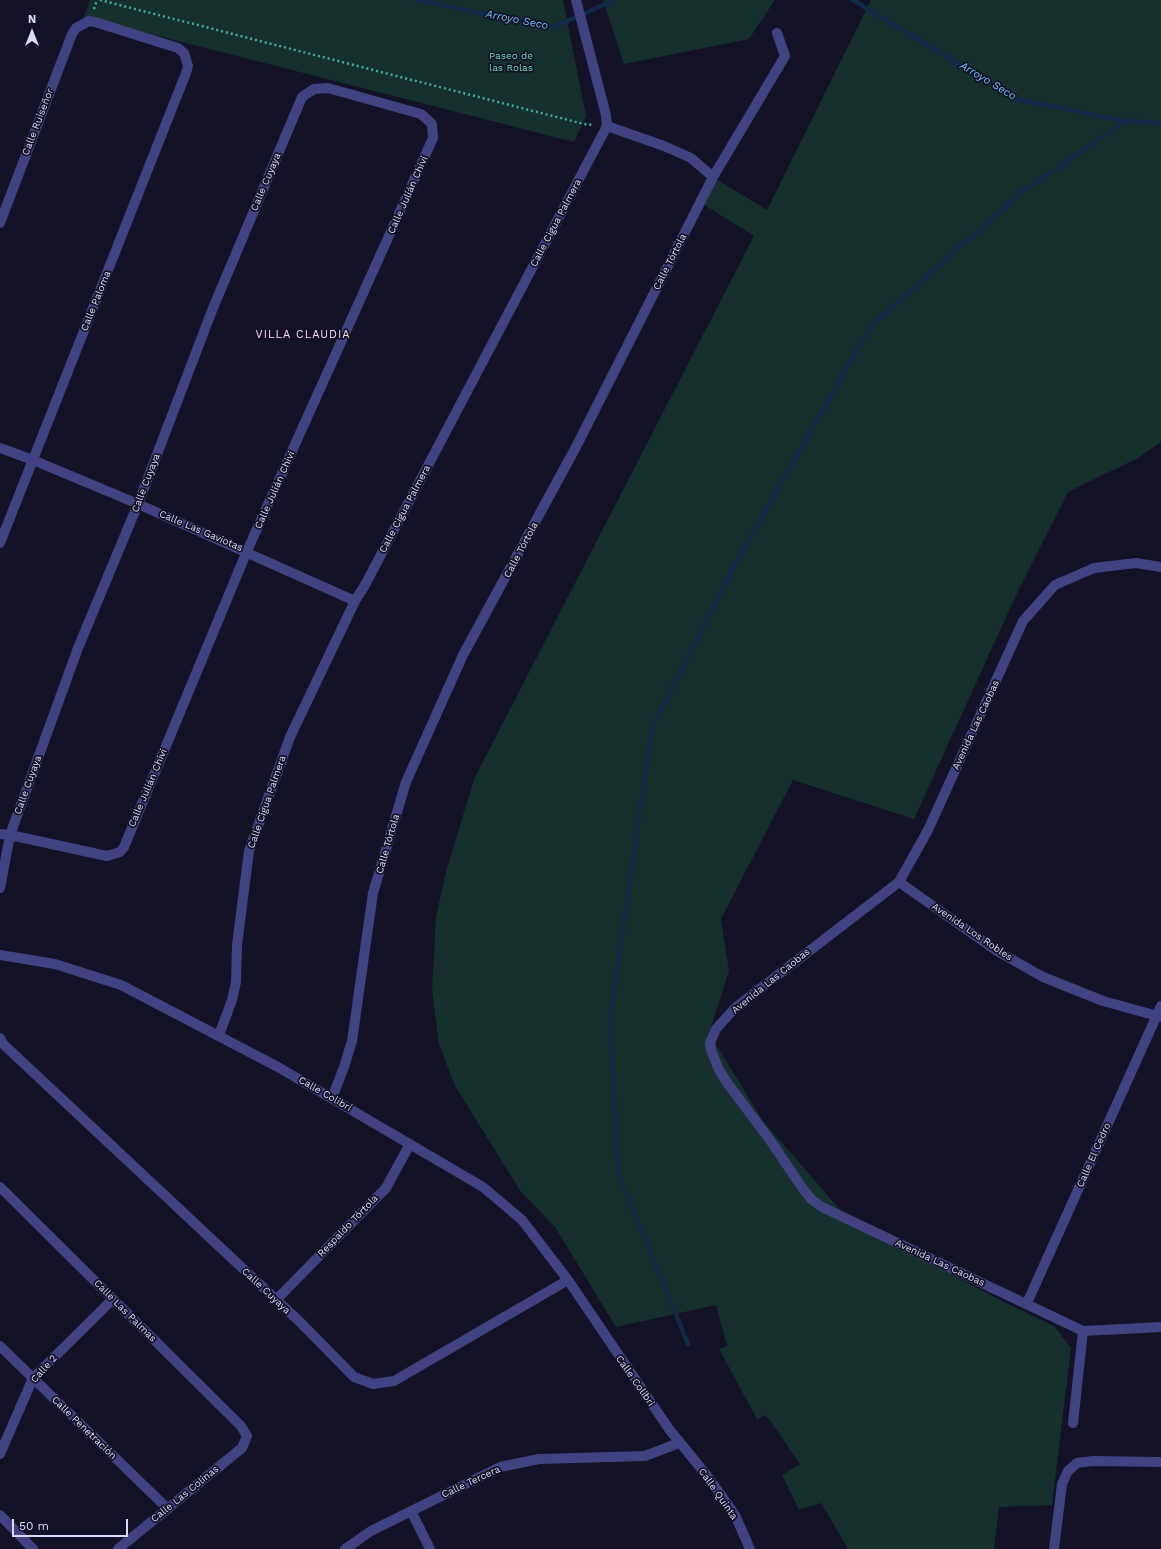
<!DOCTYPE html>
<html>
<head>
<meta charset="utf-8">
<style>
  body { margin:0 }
  #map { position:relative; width:1161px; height:1549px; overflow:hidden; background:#141226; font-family:"Work Sans",sans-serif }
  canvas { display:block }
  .north { position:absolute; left:12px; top:12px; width:40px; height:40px; -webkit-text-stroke:3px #141226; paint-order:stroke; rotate:0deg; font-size:11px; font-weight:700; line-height:16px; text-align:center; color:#dcdafc }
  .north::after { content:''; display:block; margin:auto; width:14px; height:18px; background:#dcdafc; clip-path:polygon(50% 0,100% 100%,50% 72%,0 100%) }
  .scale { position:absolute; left:12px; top:1519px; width:116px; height:18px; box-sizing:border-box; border:2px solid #dcdafc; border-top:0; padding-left:5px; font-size:12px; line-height:14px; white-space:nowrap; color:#dcdafc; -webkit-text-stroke:3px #141226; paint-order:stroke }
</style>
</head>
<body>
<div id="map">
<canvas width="1161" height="1549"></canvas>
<div class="north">N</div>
<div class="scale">50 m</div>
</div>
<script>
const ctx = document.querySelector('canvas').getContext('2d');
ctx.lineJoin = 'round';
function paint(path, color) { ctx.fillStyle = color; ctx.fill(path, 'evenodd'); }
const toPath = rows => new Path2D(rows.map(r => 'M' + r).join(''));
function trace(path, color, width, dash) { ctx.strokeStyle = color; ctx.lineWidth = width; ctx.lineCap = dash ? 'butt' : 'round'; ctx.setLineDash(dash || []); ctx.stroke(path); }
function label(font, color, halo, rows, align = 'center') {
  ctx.font = font + ' "Work Sans",sans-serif'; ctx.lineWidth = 3.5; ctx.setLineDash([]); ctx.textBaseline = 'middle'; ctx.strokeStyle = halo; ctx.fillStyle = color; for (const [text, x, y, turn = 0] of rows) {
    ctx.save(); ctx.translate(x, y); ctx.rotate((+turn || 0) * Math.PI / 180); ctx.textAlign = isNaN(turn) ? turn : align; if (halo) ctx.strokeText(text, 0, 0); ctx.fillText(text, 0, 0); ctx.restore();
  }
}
paint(toPath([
  [90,0,563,0,586,116,574,142,84,17],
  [603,0,775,0,749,39,624,64],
  [871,0,1161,0,1161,442,1138,458,1068,492,1018,591,914,819,793,780,721,919,729,971,709,1033,763,1121,850,1221,1004,1302,1054,1326,1071,1348,1052,1505,999,1507,994,1549,848,1549,821,1503,799,1510,782,1475,800,1464,766,1415,757,1419,719,1349,727,1346,716,1305,616,1327,555,1227,521,1192,455,1086,439,1044,432,991,436,916,446,872,474,779,754,236,701,203,713,177,767,210]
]), '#15302d');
trace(toPath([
  [415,0,553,27,615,0],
  [853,0,1019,100,1126,121,1161,123],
  [688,1344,618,1173,610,1020,652,728,731,572,870,327,1022,192,1126,121]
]), '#132b49', 4.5);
trace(toPath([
  [100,0,584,124,594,125],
  [94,9,97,0]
]), '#3ab0a2', 2.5, [2, 3]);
trace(toPath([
  [607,126,664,146,691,158,713,177],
  [0,223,72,34,76,28,89,21,95,22,178,48,184,53,188,66,186,73,0,543],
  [0,448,33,460,138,504,355,601],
  [1161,567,1136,563,1094,568,1055,585,1023,621,928,830,899,882,735,1008,716,1029,710,1043,711,1050,719,1070,728,1084,770,1140,801,1186,811,1199,822,1207,1083,1331,1161,1327],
  [0,834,10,835,107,856,120,852,124,847,247,551,433,138,432,124,421,114,328,88,314,89,302,97,213,308,138,504,78,648,10,835,0,888],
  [899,882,997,951,1043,977,1103,1001,1161,1017],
  [0,955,55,964,121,985,278,1067,483,1187,522,1220,568,1280,669,1429,708,1477,735,1515,750,1549],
  [219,1035,232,1000,236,982,237,945,249,851,290,737,355,601,365,585,607,126,606,115,576,0],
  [0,1038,3,1044,300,1322,354,1377,373,1384,394,1381,568,1280],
  [332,1098,344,1067,352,1041,373,893,406,782,463,655,577,445,713,177,785,56,777,33],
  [0,1187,241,1426,247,1436,242,1448,118,1549],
  [276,1300,386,1188,410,1144],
  [1027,1303,1161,1006],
  [0,1346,168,1509],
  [1073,1423,1083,1331],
  [0,1454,33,1378,113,1299],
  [411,1511,430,1549],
  [0,1515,33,1549],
  [345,1549,371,1531,500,1467,539,1459,645,1456,679,1443],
  [1054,1549,1062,1484,1068,1471,1077,1463,1093,1461,1161,1462]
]), '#414281', 10);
label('10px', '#6bd7b5', '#141226', [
  ["Paseo de",511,56],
  ["las Rolas",511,68]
]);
label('10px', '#dcdafc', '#141226', [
  ["Calle Ruiseñor",38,122,-69],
  ["Calle Cuyaya",266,182,-67],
  ["Calle Julián Chivi",408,195,-66],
  ["Calle Cigua Palmera",556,223,-62],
  ["Calle Tórtola",670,262,-63],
  ["Calle Paloma",96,301,-68],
  ["Calle Cuyaya",146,483,-69],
  ["Calle Julián Chivi",275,490,-66],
  ["Calle Cigua Palmera",405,509,-62],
  ["Calle Las Gaviotas",201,531,23],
  ["Calle Tórtola",521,550,-62],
  ["Avenida Las Caobas",976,725,-65],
  ["Calle Cuyaya",28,785,-70],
  ["Calle Julián Chivi",148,788,-67],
  ["Calle Cigua Palmera",267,802,-71],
  ["Calle Tórtola",388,844,-74],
  ["Avenida Los Robles",972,932,34],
  ["Avenida Las Caobas",771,981,-39],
  ["Calle Colibrí",325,1094,30],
  ["Calle El Cedro",1094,1155,-66],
  ["Respaldo Tórtola",348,1226,-46],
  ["Avenida Las Caobas",940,1263,25],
  ["Calle Cuyaya",266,1291,43],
  ["Calle Las Palmas",125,1311,45],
  ["Calle 2",44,1369,-48],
  ["Calle Colibri",635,1381,55],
  ["Calle Penetración",84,1428,44],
  ["Calle Tercera",471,1482,-25],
  ["Calle Las Colinas",185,1494,-39],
  ["Calle Quinta",718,1494,55]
]);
label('italic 11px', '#71bff3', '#141226', [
  ["Arroyo Seco",517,20,11],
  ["Arroyo Seco",988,81,31]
]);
ctx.letterSpacing = '1px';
label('11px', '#fcdcf2', '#141226', [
  ["VILLA CLAUDIA",303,335]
]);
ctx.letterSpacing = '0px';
</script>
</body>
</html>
